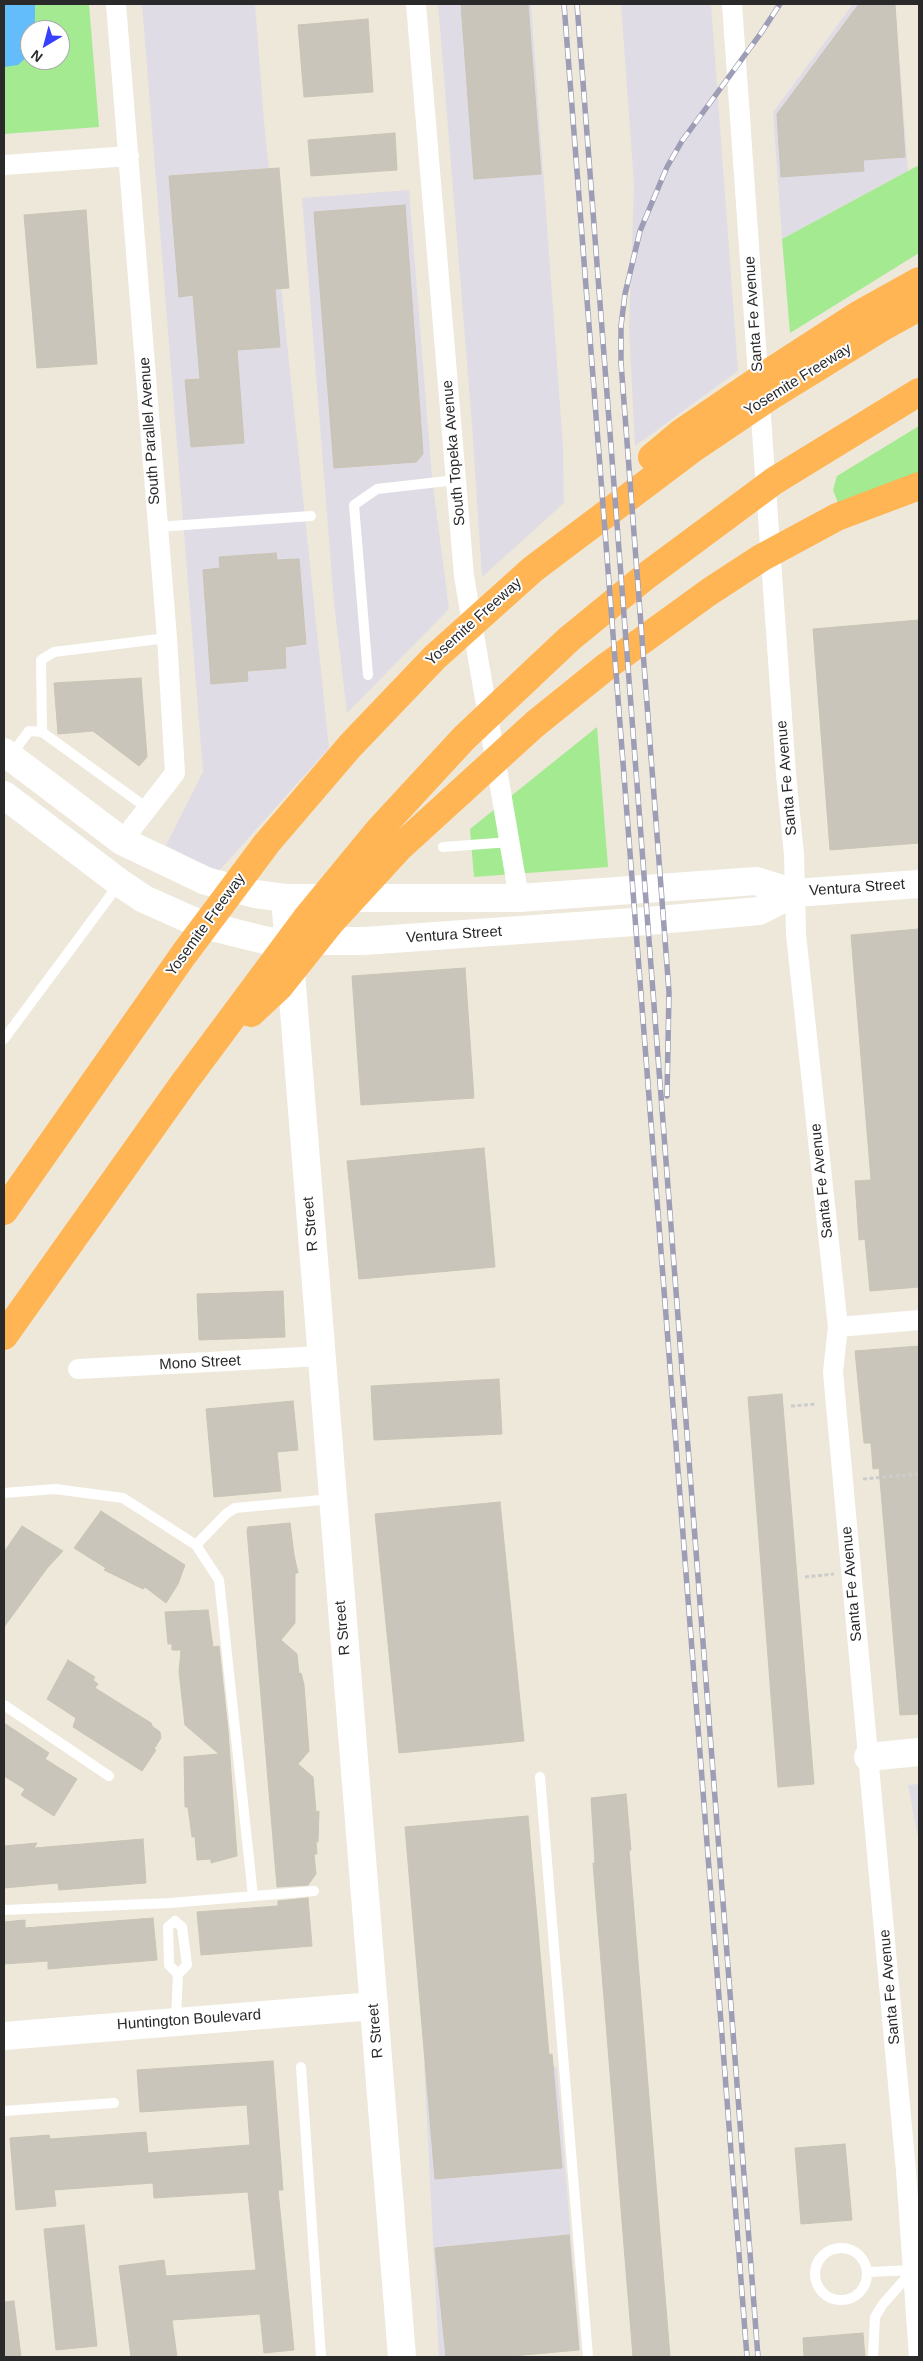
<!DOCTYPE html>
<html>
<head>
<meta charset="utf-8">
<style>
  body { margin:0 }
  #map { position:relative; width:923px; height:2361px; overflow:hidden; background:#eee8da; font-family:Arial,sans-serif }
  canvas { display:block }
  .frame { position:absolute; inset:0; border:5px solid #2a2a2a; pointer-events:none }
  .north { position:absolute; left:20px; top:20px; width:50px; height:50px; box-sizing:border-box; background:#fff; border:1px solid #aaa; border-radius:50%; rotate:217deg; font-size:14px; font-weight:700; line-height:20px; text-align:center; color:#2a2a2a }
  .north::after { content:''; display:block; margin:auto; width:18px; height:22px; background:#3640ff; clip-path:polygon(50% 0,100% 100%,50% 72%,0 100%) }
</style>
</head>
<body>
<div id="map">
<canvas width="923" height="2361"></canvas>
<div class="frame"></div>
<div class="north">N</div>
</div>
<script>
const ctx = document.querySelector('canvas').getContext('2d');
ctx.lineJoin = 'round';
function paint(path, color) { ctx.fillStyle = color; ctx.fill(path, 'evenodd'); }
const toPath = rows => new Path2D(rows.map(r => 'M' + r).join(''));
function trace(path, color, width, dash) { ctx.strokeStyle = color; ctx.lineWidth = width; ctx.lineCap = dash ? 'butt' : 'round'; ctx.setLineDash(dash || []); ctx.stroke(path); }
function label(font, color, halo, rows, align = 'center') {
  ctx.font = font + ' Arial,sans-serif'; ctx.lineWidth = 4; ctx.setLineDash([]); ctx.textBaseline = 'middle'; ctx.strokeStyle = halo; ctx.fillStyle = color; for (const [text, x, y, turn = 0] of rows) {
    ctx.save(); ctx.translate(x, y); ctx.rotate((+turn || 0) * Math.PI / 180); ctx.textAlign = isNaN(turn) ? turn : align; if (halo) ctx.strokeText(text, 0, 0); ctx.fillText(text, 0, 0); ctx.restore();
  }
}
paint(toPath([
  [142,4,255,4,264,121,329,748,217,873,166,845,203,772],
  [438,4,531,4,563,446,564,503,482,577,472,425],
  [621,4,711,4,738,371,635,446,629,328,634,184],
  [853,4,895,4,908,171,782,239,773,112],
  [409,190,432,477,449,609,347,713,334,603,302,198],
  [919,1784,919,1844,908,1785],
  [542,2056,557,2068,580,2349,482,2357,439,2357,424,2065]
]), '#e0dce5');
paint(toPath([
  [4,4,89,4,99,127,4,134],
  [30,30,60,30,60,60,30,60],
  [919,165,919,253,790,333,782,239],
  [919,426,919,473,838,503,833,490,837,476],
  [597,727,608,867,474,877,470,829]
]), '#a3ea91');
paint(toPath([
  [4,4,35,4,35,30,30,30,30,54,18,65,4,67]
]), '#63bdfa');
const building = toPath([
  [461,4,528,4,541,174,474,179,461,4],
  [859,4,895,4,905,157,863,160,864,171,781,177,777,114,859,4],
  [368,19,373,92,304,97,298,25,368,19],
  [395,133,397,170,311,176,308,140,395,133],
  [279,168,289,288,275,289,280,347,237,350,244,443,191,447,185,380,200,379,193,295,179,297,169,176,279,168],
  [405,205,423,454,416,462,334,468,314,212,405,205],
  [86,210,97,364,37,368,24,215,86,210],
  [276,553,277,560,299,559,306,644,285,647,286,668,247,671,248,681,211,684,203,570,220,568,219,557,276,553],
  [919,620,919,843,830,850,813,629,919,620],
  [141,678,147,757,139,766,93,731,58,734,54,683,141,678],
  [919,929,919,1287,870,1291,865,1239,859,1240,855,1181,871,1180,851,935,919,929],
  [465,968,474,1098,361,1105,352,976,465,968],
  [484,1148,495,1267,359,1279,347,1161,484,1148],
  [283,1291,285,1337,199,1340,197,1294,283,1291],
  [919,1346,919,1714,900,1715,879,1468,873,1469,871,1443,864,1443,855,1351,919,1346],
  [499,1379,502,1434,374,1440,371,1386,499,1379],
  [782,1394,814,1784,778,1787,748,1397,782,1394],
  [293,1401,298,1450,277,1452,281,1491,214,1497,206,1409,293,1401],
  [500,1502,524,1741,399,1753,375,1514,500,1502],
  [101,1511,185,1565,178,1584,166,1603,145,1587,143,1589,104,1570,106,1568,74,1548,101,1511],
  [290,1523,294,1555,298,1573,295,1573,295,1623,281,1640,297,1654,299,1674,301,1673,304,1685,309,1751,298,1764,313,1777,316,1812,319,1811,318,1842,316,1842,317,1854,314,1854,316,1874,308,1885,277,1887,247,1530,248,1527,290,1523],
  [22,1526,63,1551,48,1567,4,1627,4,1552,22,1526],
  [208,1610,213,1647,219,1646,228,1730,237,1856,211,1863,211,1859,197,1860,195,1837,192,1837,188,1807,185,1807,184,1757,219,1754,185,1725,179,1672,181,1650,172,1650,172,1644,168,1644,165,1612,208,1610],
  [68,1660,95,1677,93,1680,98,1684,95,1688,151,1723,152,1726,160,1732,161,1738,154,1749,156,1750,142,1771,73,1727,76,1718,47,1699,68,1660],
  [4,1723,49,1753,45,1759,77,1779,54,1816,21,1795,25,1789,4,1776,4,1723],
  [626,1794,631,1850,629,1850,670,2357,633,2357,593,1863,595,1863,591,1798,626,1794],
  [528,1816,549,2055,552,2054,562,2168,435,2179,405,1827,528,1816],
  [143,1839,146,1883,59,1890,58,1883,4,1888,4,1846,37,1843,34,1848,143,1839],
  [308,1898,312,1946,201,1955,197,1912,278,1906,278,1901,308,1898],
  [153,1918,157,1960,48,1969,48,1961,4,1964,4,1922,25,1920,25,1928,153,1918],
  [273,2061,283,2190,278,2190,294,2350,264,2353,260,2314,172,2320,177,2357,131,2357,119,2266,164,2260,166,2276,256,2270,248,2192,154,2198,153,2183,54,2190,56,2206,16,2210,10,2138,49,2135,50,2139,146,2132,148,2153,250,2145,247,2105,140,2112,137,2070,273,2061],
  [845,2144,852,2220,801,2224,795,2148,845,2144],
  [84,2225,97,2346,56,2350,44,2229,84,2225],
  [569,2235,579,2350,502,2357,446,2357,435,2248,569,2235],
  [14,2301,21,2357,4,2357,4,2302,14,2301],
  [863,2333,865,2357,804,2357,803,2338,863,2333]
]);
paint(building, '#c9c5ba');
trace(building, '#c9c4b4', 1);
trace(toPath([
  [791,1406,817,1404],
  [863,1479,919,1474],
  [805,1577,834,1574]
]), '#ccc', 3, [4, 2.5]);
trace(toPath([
  [157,527,311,516],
  [368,675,354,505,377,489,456,480],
  [11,755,29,731,42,732],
  [147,808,42,732,41,660,54,652,167,638],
  [443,847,510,842],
  [4,1039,119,884],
  [4,1493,55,1489,123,1498,196,1545,219,1580,253,1896],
  [196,1545,226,1514,235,1508,332,1499],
  [4,1705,109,1776],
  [540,1777,588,2357],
  [4,1910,170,1903,314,1891],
  [176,2020,178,1974,187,1965,182,1927,175,1921,168,1927,169,1965,178,1974],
  [301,2067,321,2357],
  [4,2111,114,2103],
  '815 2274a26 26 0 1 1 52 0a26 26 0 1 1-52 0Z',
  [868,2272,913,2270],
  [873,2357,875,2317,883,2304,913,2270]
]), '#fff', 10);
trace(toPath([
  [116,4,167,638,175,773,122,841],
  [416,4,464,576,519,898],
  [732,4,786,774,794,855,796,934,838,1327,833,1372,906,2171,919,2357],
  [4,165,129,156],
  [838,1327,919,1320],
  [78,1369,321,1356]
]), '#fff', 20);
trace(toPath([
  [4,752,122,841,206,881,255,894,285,898,519,898,756,881,795,893],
  [4,795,120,883,144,899,200,924,268,941,364,941,648,921,759,911,795,893,919,884],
  [285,898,402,2357],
  [868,1757,919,1752],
  [4,2036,374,2006]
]), '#fff', 28);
trace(toPath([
  [652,457,682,432,770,372,858,315,919,281],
  [251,1013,279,987,331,922,399,848,535,724,607,666,709,592,761,558,837,517,919,486],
  [4,1211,184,954,267,843,350,746,435,657,533,569,691,450,774,394,881,328,919,307],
  [4,1336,183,1084,305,920,379,830,464,738,569,639,646,576,774,481,919,392]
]), '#ffb554', 28);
const rail = toPath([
  [564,4,747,2357],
  [577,4,758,2357],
  [667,1096,669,992,621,363,621,326,625,294,640,231,667,167,682,141,761,33,780,4]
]);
trace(rail, '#9d9db6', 5.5);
trace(rail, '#fff', 4, [11]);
label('15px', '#2a2a2a', '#fff', [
  ["Santa Fe Avenue",754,314,-94],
  ["Yosemite Freeway",798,380,-32],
  ["South Parallel Avenue",150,431,-94],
  ["South Topeka Avenue",454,453,-95],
  ["Yosemite Freeway",474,622,-42],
  ["Santa Fe Avenue",787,778,-95],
  ["Ventura Street",857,888,-4],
  ["Yosemite Freeway",206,925,-54],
  ["Ventura Street",454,935,-4],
  ["Santa Fe Avenue",822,1181,-96],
  ["R Street",311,1224,-95],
  ["Mono Street",200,1363,-3],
  ["Santa Fe Avenue",852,1584,-95],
  ["R Street",343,1628,-95],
  ["Santa Fe Avenue",890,1987,-95],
  ["Huntington Boulevard",189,2020,-4],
  ["R Street",376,2031,-95]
]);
</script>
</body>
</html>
